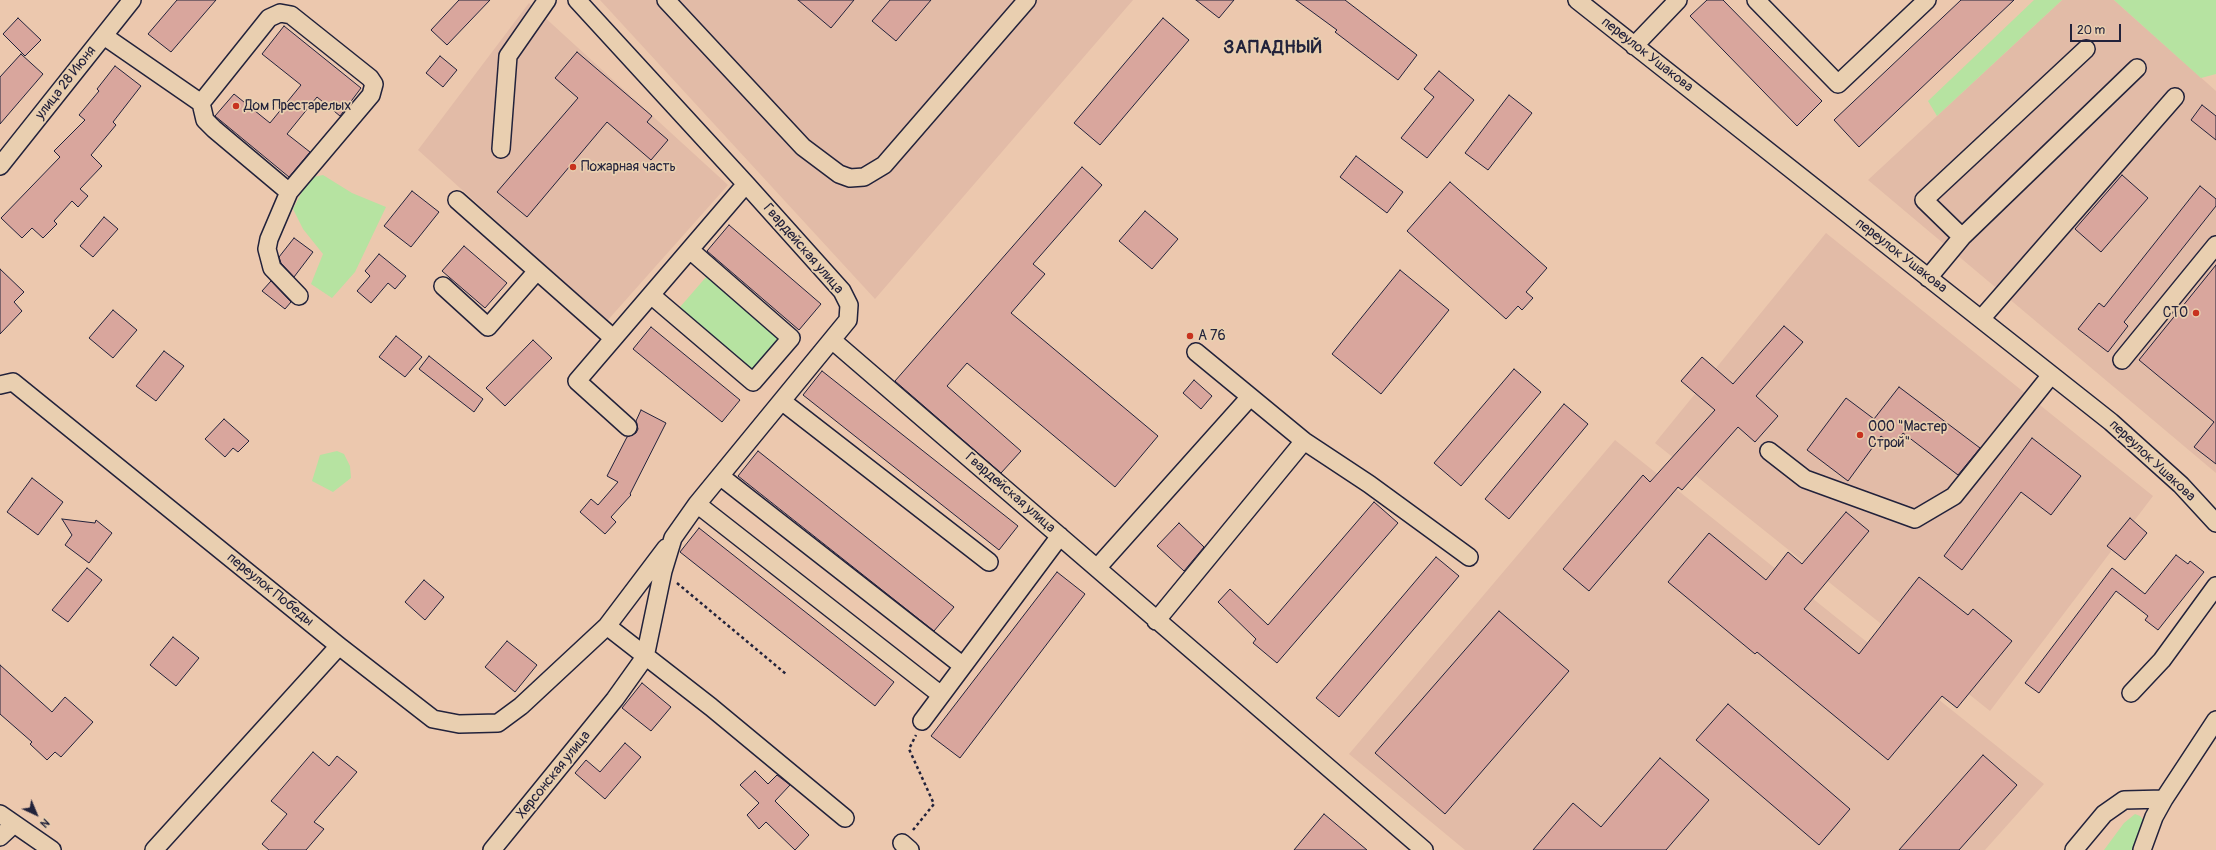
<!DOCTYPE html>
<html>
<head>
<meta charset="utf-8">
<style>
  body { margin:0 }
  #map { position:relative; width:2216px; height:850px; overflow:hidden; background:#ecc8ae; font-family:Pangolin,sans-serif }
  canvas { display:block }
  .north { position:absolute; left:16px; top:794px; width:40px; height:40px; -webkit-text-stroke:3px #e9cfb0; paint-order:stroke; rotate:136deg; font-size:11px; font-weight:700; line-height:16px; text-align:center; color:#22223b }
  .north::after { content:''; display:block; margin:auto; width:14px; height:18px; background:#22223b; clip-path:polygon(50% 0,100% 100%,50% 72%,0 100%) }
  .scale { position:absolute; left:2070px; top:24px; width:51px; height:18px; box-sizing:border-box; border:2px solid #22223b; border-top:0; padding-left:5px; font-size:12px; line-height:14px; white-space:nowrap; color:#22223b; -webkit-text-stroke:3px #e9cfb0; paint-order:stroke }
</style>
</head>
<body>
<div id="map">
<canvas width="2216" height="850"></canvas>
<div class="north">N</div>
<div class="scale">20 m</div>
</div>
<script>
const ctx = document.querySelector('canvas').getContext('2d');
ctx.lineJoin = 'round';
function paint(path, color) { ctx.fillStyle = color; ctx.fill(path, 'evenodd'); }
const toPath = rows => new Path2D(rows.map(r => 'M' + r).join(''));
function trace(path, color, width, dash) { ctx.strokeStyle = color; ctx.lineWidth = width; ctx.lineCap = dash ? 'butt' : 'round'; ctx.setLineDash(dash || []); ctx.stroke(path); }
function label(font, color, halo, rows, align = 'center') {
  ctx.font = font + ' Pangolin,sans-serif'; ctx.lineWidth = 3.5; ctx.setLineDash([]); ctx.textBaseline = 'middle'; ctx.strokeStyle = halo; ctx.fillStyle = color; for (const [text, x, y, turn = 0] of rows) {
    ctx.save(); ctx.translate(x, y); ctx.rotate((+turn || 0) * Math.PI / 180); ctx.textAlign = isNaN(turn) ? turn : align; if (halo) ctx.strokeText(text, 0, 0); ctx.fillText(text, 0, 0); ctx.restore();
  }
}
paint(toPath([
  [600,0,1133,0,875,299],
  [2062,0,2114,0,2216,91,2216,473,1868,180],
  [529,3,728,185,607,321,418,150],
  [1826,233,2153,496,1990,711,1655,443],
  [1615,440,2044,784,1985,850,1465,850,1349,754]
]), '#e2bba7');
paint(toPath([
  [2034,0,2062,0,1937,116,1928,101],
  [2114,0,2216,0,2216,74,2201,78],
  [323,175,352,193,386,207,355,272,332,298,311,284,323,254,303,229,293,209,309,178],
  [713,269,791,338,753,382,674,314],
  [337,451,344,454,350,466,351,478,333,492,312,481,320,455],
  [2135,814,2140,816,2146,823,2137,850,2104,850,2124,823]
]), '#b6e3a1');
const building = toPath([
  [177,0,216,0,171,52,148,34,177,0],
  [459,0,490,0,447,45,431,30,459,0],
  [798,0,854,0,831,28,798,0],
  [890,0,931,0,896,41,872,21,890,0],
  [1196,0,1234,0,1219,18,1196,0],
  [1296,0,1345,0,1417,55,1398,80,1335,32,1337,30,1296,0],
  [1707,0,1723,0,1822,101,1797,126,1690,16,1707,0],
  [1961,0,2014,0,1859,147,1834,120,1961,0],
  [18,18,41,40,25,56,3,34,18,18],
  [1163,18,1189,40,1100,145,1074,123,1163,18],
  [284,26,361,88,340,116,317,97,287,134,310,152,289,177,215,116,234,94,270,123,301,85,262,54,284,26],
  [577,52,652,116,647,122,668,140,651,160,607,122,527,217,497,192,578,98,555,78,577,52],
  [21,54,43,74,0,124,0,77,21,54],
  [440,56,457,70,443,87,426,73,440,56],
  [115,66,141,86,113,122,116,125,91,155,102,166,80,189,88,196,78,207,72,201,54,221,57,224,43,238,32,228,22,238,1,218,60,157,54,151,85,120,79,115,99,91,97,89,115,66],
  [1439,71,1474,100,1427,158,1401,138,1434,97,1424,89,1439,71],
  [1509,95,1532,113,1488,170,1465,153,1509,95],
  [2202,105,2216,116,2216,140,2191,120,2202,105],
  [1356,156,1403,192,1387,213,1340,177,1356,156],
  [1082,167,1102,185,1033,264,1045,274,1011,313,1158,436,1115,487,967,363,947,386,1021,451,1001,473,895,381,1082,167],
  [2122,175,2148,198,2101,252,2075,229,2122,175],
  [1450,182,1547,268,1526,292,1533,298,1522,310,1518,306,1506,319,1407,231,1450,182],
  [2200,186,2216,199,2216,206,2124,322,2128,326,2108,352,2078,329,2099,303,2104,307,2200,186],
  [412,191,439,212,411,247,384,226,412,191],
  [1145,211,1178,239,1152,269,1119,241,1145,211],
  [104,217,118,229,93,257,80,246,104,217],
  [729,225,821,304,799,330,707,251,729,225],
  [294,238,313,252,294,277,281,263,279,257,294,238],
  [464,246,507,283,485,308,442,271,464,246],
  [379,254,406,276,395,289,388,283,371,303,357,291,370,276,365,271,379,254],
  [2216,265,2216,464,2194,447,2214,422,2139,360,2216,265],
  [0,269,24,292,14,302,22,311,0,334,0,269],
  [1400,270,1449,310,1381,394,1332,354,1400,270],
  [271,281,291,302,285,309,262,291,271,281],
  [113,310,137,330,113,358,89,338,113,310],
  [1784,326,1803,342,1756,396,1778,416,1755,442,1738,427,1682,490,1678,487,1589,591,1563,569,1643,475,1650,482,1715,410,1681,381,1702,357,1733,384,1784,326],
  [651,327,740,400,722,422,633,349,651,327],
  [396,336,422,357,405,377,379,357,396,336],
  [533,340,552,358,505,406,486,388,533,340],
  [164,351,184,366,156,401,136,386,164,351],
  [429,356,483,399,474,412,419,369,429,356],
  [1514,369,1541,392,1461,486,1434,463,1514,369],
  [822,371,1018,526,999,550,803,395,822,371],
  [1194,380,1212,396,1201,409,1183,393,1194,380],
  [1899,387,1980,448,1958,475,1903,433,1894,446,1881,436,1848,481,1807,450,1846,398,1874,419,1899,387],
  [1564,404,1588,424,1509,519,1485,499,1564,404],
  [641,410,666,423,630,494,631,495,611,517,616,522,605,534,580,512,591,499,598,505,618,482,607,476,627,437,636,433,638,429,636,421,641,410],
  [224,419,249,441,238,452,233,448,225,457,205,439,224,419],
  [2032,438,2081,476,2051,515,2021,492,1962,570,1944,556,2032,438],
  [758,451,954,607,934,631,738,476,758,451],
  [32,478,63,502,38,535,7,512,32,478],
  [1374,502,1398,523,1277,663,1253,643,1256,639,1218,602,1230,589,1268,625,1374,502],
  [1846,512,1869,531,1804,609,1859,654,1919,577,1968,615,1973,609,2012,641,1957,708,1942,696,1888,760,1757,652,1755,654,1668,582,1709,533,1766,580,1788,552,1802,564,1846,512],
  [2130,518,2147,533,2125,560,2107,546,2130,518],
  [62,519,95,523,96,520,112,533,89,563,65,545,72,535,62,519],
  [1179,523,1204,547,1184,571,1157,546,1179,523],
  [699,528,894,682,875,706,680,552,699,528],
  [2176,555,2188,564,2190,561,2204,572,2158,630,2145,620,2148,616,2116,591,2039,693,2025,683,2112,568,2145,594,2176,555],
  [1436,557,1459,576,1339,717,1316,698,1436,557],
  [87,568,102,580,68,622,52,610,87,568],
  [1057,572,1085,594,960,758,931,736,1057,572],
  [424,580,444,597,425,620,405,602,424,580],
  [1499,611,1569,671,1445,814,1375,753,1499,611],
  [173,637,199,658,176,686,150,665,173,637],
  [507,641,537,665,515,692,485,667,507,641],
  [0,665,52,712,65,697,93,722,61,757,55,752,47,760,30,744,32,742,0,714,0,665],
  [642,683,671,707,651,731,622,708,642,683],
  [1728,704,1850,809,1819,845,1696,740,1728,704],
  [625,743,641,757,605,799,575,773,586,760,600,772,625,743],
  [313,752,329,766,337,756,357,772,314,822,324,829,306,850,269,850,262,844,287,814,271,801,313,752],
  [1983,755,2017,785,1959,850,1899,850,1983,755],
  [1660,758,1709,800,1666,850,1533,850,1573,803,1601,827,1660,758],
  [755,771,768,784,777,775,790,785,775,801,809,835,795,850,766,822,759,829,747,815,759,803,740,785,755,771],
  [1324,814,1367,850,1294,850,1324,814]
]);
paint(building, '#d9a69d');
trace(building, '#22223b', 1);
const minor = toPath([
  [666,0,803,147,839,174,850,178,864,177,884,165,1027,0],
  [1577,0,2111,422,2181,485,2216,523],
  [1756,0,1838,84,1927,0],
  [104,36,201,103,205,120,214,129,289,192],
  [1634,46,1678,0],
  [201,103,269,18,280,13,291,15,370,78,374,84,371,95,289,192,269,239,267,249,272,268,299,296],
  [501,149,508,56,547,0],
  [0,166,132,0],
  [457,200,613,338],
  [1962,237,1924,200,2086,49],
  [1928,278,1962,237,2137,68],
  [443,286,488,327,537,271],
  [651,295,753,382,791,338,690,250],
  [1981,319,2175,97],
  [832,340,1424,850],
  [1196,352,1304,441,1369,484,1469,557],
  [2122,360,2216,245],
  [0,385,13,382,339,646,433,719,459,724,498,723,521,706,607,626,666,548],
  [783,402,989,562],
  [628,427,577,381,746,184],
  [1769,451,1805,479,1915,519,1954,496,2051,375],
  [720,476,963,666],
  [697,504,941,695],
  [1097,568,1250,397],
  [1156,621,1304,441],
  [607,626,711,707,845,818],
  [2131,693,2162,660,2216,586],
  [922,721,1060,536],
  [0,814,52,850],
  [0,837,14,824],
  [902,843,910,850],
  [154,850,339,646],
  [492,850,615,699,645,657,663,571,673,538,697,504,848,320,849,305,842,291,746,184,577,0],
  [2074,850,2104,814,2124,800,2164,799],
  [2142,850,2154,817,2164,799,2216,720]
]);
trace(minor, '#22223b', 20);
trace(toPath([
  [677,583,786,674],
  [913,830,934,804,909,749,916,735]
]), '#22223b', 2.5, [3, 3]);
trace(minor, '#e9cfb0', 17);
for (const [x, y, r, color] of [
  [236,106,4,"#c8321e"],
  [573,167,4,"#c8321e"],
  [2196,313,4,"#c8321e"],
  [1190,336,4,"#c8321e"],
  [1860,435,4,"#c8321e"]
]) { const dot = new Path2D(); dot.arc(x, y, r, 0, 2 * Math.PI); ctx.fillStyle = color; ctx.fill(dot); trace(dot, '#e9cfb0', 1.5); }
label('14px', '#22223b', '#e9cfb0', [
  ["переулок Ушакова",1647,55,38],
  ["улица 28 Июня",66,83,-52],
  ["Гвардейская улица",803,249,49],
  ["переулок Ушакова",1901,256,38],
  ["переулок Ушакова",2152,461,43],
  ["Гвардейская улица",1010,493,41],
  ["переулок Победы",270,590,39],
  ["Херсонская улица",554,775,-51]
]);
label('14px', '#22223b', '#e9cfb0', [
  ["Дом Престарелых",244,106],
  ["Пожарная часть",581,167],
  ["СТО",2188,313,"right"],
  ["А 76",1198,336],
  ["ООО \"Мастер",1868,427],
  ["Строй\"",1868,443]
], 'left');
ctx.letterSpacing = '1px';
label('bold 18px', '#22223b', '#e9cfb0', [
  ["ЗАПАДНЫЙ",1273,48]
]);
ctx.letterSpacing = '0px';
</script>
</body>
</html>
